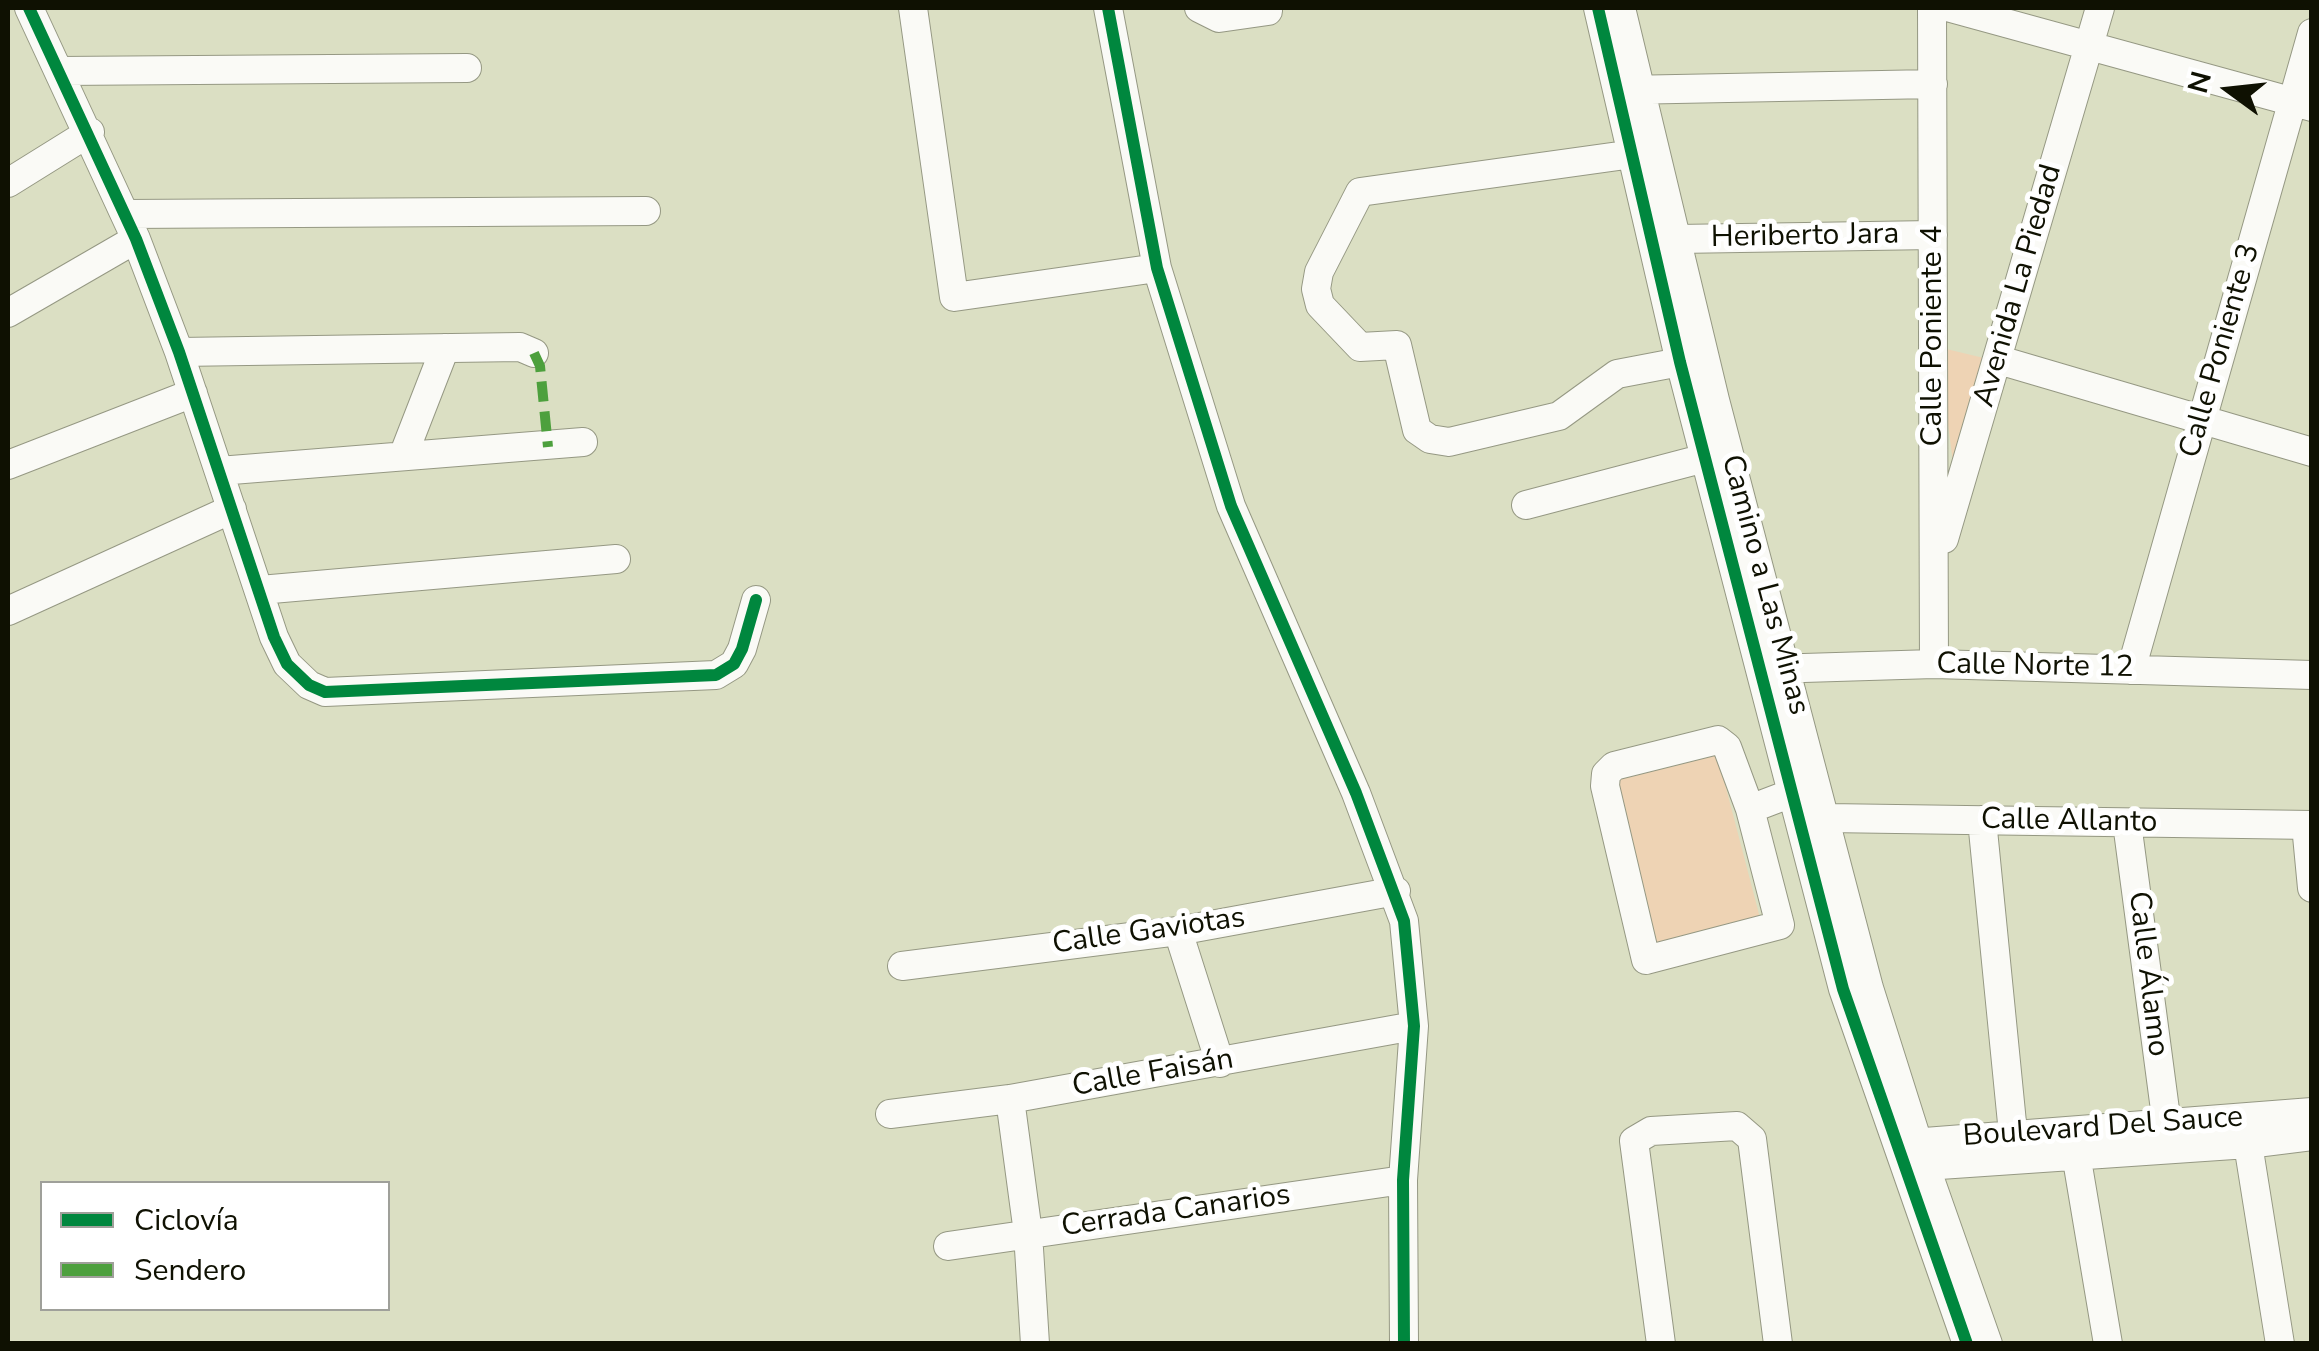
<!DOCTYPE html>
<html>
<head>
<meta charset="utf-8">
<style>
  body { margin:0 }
  #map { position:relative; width:2319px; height:1351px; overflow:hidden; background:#dbdfc3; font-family:"Nunito Sans",sans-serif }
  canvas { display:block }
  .frame { position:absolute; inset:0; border:10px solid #0f1102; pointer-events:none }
  .legend { position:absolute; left:40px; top:1181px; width:350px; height:130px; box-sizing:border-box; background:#fff; border:2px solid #9fa09a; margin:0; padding:12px 18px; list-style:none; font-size:30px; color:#0f1102 }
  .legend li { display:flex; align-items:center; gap:20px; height:50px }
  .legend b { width:50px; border:2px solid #9fa09a }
  .north { position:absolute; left:2179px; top:40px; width:100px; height:100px; -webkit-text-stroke:8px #fff; paint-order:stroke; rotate:285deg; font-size:28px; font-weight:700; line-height:40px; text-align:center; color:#0f1102 }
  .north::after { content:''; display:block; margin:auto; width:35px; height:45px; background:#0f1102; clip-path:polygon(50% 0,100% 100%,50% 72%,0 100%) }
</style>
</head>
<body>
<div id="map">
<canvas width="2319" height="1351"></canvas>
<div class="frame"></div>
<ul class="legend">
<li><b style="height:12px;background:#00873e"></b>Ciclovía</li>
<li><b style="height:12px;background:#4da03d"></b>Sendero</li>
</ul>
<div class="north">N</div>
</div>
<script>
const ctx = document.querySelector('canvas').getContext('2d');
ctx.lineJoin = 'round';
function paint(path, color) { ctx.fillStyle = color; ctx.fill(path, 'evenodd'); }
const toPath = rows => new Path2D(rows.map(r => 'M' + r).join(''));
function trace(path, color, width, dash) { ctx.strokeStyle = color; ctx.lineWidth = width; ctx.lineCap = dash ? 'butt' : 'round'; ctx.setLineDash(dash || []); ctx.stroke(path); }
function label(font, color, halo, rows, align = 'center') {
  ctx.font = font + ' "Nunito Sans",sans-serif'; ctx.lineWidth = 10; ctx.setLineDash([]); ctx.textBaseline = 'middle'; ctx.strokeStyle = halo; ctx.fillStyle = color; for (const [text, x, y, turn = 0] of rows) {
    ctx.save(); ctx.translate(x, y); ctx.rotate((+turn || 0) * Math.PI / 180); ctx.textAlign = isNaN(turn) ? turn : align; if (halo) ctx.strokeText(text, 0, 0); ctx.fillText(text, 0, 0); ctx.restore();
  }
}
paint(toPath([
  [1938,347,1988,359,1956,486],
  [1714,742,1760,918,1658,947,1610,775]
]), '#eed3b4');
const minor = toPath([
  [29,8,136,239,179,352,274,637,287,664,309,685,325,692,716,675,734,664,742,649,756,600],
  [913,8,954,297,1157,268],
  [1108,8,1157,268,1231,506,1356,793,1404,921,1414,1026,1403,1180,1404,1344],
  [1199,8,1219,18,1268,11],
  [1598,8,1680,362,1843,989,1967,1344],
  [1621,8,1715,400,1869,988,1925,1165,1988,1344],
  [1932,8,1934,664],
  [1951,8,2312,107],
  [60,71,467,68],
  [1625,90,1933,84],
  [1633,154,1360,192,1319,272,1316,289,1320,305,1360,347,1397,345,1417,430,1430,439,1449,442,1559,416,1617,374,1680,362],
  [8,183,90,132],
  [125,214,646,211],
  [1677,239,1933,235],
  [8,313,136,239],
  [179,352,520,347,534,353],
  [1999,360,2312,452],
  [403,456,445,348],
  [8,465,193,393],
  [219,471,583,442],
  [1526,505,1705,458],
  [1944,539,2100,8],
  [260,590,616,559],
  [8,611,232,509],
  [1771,669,1934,664,2312,675],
  [2131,670,2312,33],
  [1750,809,1727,747,1718,740,1614,766,1606,774,1605,786,1646,960,1780,925,1750,809,1792,793],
  [1827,818,2312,825],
  [1982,820,2013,1133],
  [2127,823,2167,1125],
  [2306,825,2312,888],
  [1178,931,1220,1063],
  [902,966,1178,931,1396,891],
  [1010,1099,1028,1233,1035,1344],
  [890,1114,1010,1099,1414,1026],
  [1899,1144,2312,1112],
  [2248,1144,2280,1344],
  [2076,1154,2108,1344],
  [1910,1167,2248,1144,2312,1136],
  [948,1246,1403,1180],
  [1661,1344,1634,1141,1651,1131,1737,1126,1752,1139,1778,1344]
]);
trace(minor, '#959883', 30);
trace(minor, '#fafaf6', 28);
trace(toPath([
  [534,353,540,366,548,447]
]), '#4da03d', 10, [20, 10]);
trace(toPath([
  [29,8,136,239,179,352,274,637,287,664,309,685,325,692,716,675,734,664,742,649,756,600],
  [1108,8,1157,268,1231,506,1356,793,1404,921,1414,1026,1403,1180,1404,1344],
  [1598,8,1680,362,1843,989,1967,1344]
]), '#00873e', 12);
label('30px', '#0f1102', '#fff', [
  ["Heriberto Jara",1805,237,-1],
  ["Avenida La Piedad",2019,286,-74],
  ["Calle Poniente 4",1934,336,-90],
  ["Calle Poniente 3",2221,351,-74],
  ["Camino a Las Minas",1764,585,75],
  ["Calle Norte 12",2035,667,1],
  ["Calle Allanto",2069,822,1],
  ["Calle Gaviotas",1149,932,-8],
  ["Calle Álamo",2147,974,83],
  ["Calle Faisán",1153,1074,-10],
  ["Boulevard Del Sauce",2103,1128,-4],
  ["Cerrada Canarios",1176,1212,-8]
]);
</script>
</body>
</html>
